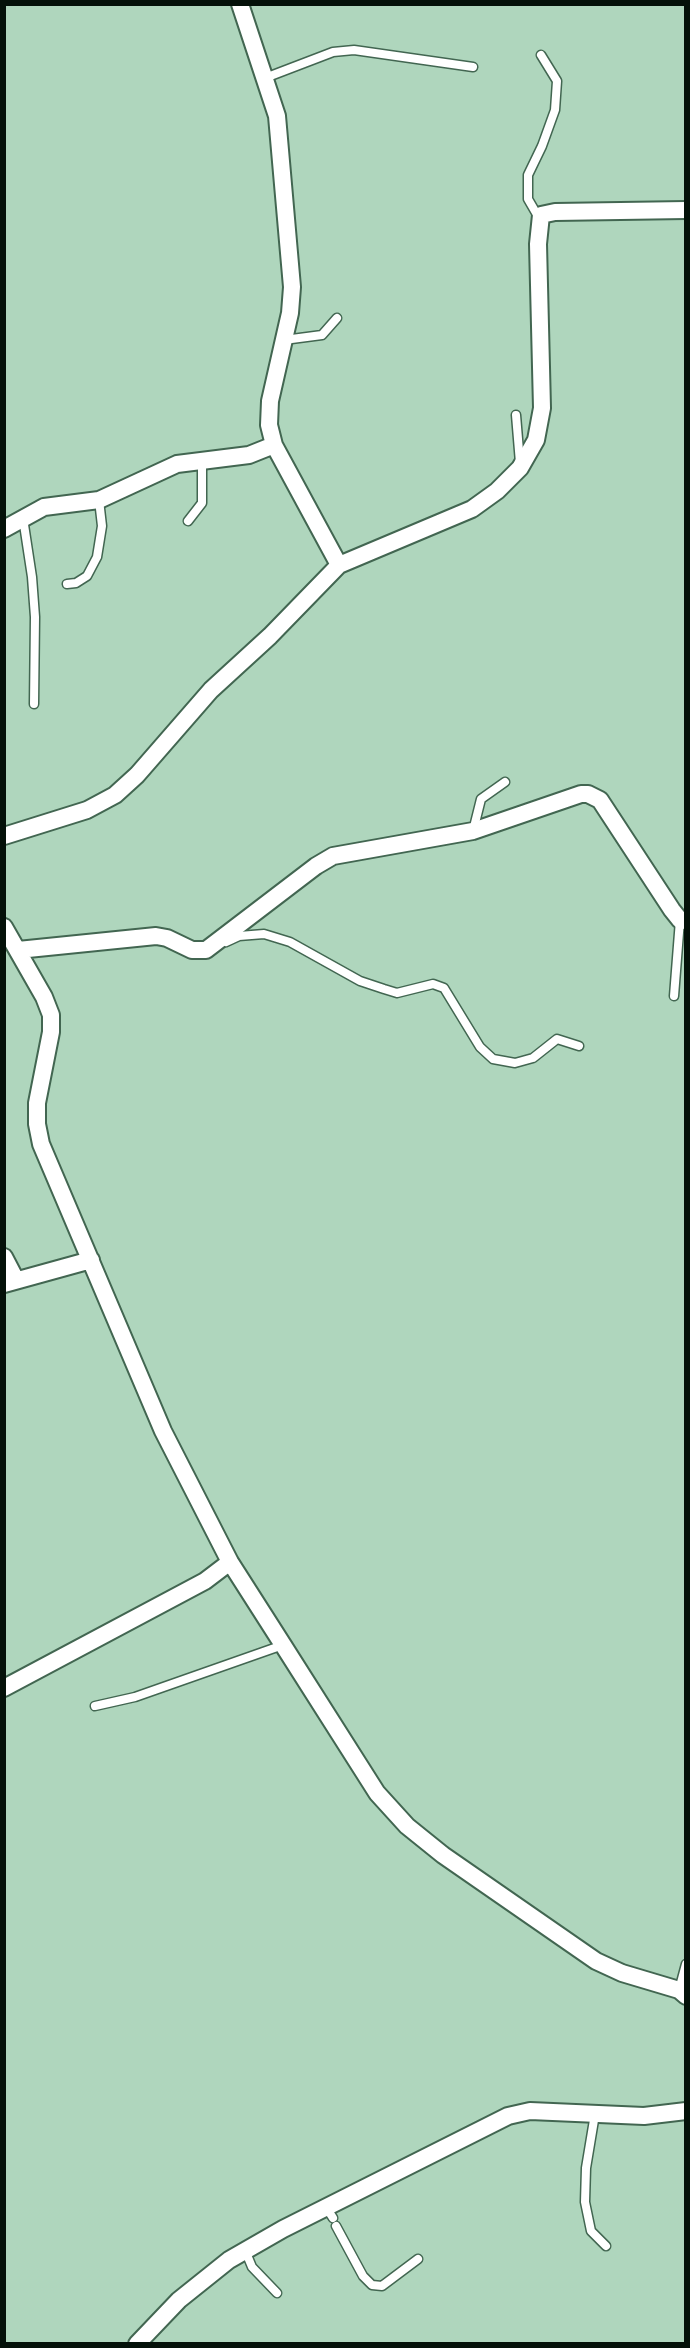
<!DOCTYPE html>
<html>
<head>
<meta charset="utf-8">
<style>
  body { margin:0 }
  #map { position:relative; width:690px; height:2348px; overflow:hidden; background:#afd6bd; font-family:"DejaVu Sans",sans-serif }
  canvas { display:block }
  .frame { position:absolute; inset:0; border:6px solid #041109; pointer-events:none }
</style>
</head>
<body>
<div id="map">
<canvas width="690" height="2348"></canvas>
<div class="frame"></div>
</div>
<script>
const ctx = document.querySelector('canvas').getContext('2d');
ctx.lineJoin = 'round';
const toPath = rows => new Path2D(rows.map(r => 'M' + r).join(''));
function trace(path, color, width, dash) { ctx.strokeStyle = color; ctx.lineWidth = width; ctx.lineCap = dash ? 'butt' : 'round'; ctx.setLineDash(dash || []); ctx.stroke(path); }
const lane = toPath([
  [265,78,333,52,354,50,473,67],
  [539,218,528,199,528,175,542,146,555,110,557,81,541,55],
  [284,340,322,335,337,318],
  [516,415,520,463],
  [23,518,32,577,35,617,34,704],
  [188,521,202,503,202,460],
  [67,584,76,583,87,576,97,557,102,526,99,500],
  [473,831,481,799,505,782],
  [226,942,239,936,264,934,290,942,360,981,384,989,397,993,433,984,444,988,480,1047,493,1059,515,1063,533,1058,557,1039,579,1046],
  [674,996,680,920],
  [95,1706,135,1697,283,1645],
  [679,1990,686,1964],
  [595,2114,586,2168,585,2202,591,2231,606,2246],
  [326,2207,333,2218],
  [336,2226,363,2276,372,2285,382,2286,418,2259],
  [245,2250,252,2267,277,2293]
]);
const street = toPath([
  [240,4,277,116,292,287,290,313,270,401,269,425,274,445,339,565],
  [4,529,44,507,99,500,177,464,249,455,274,445],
  [4,836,87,810,115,795,137,775,211,690,270,636,339,565,472,509,497,491,520,468,536,440,542,408,538,244,541,215,555,212,686,210],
  [4,927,44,997,51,1015,51,1032,37,1103,37,1124,41,1144,163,1431,230,1562,283,1645,377,1793,407,1826,443,1855,596,1961,622,1973,679,1990,686,1996],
  [18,950,156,936,167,938,192,950,206,950,316,866,333,856,473,831,581,794,588,794,600,800,672,910,680,920,686,921],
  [4,1257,16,1280],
  [4,1284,91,1260],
  [4,1688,205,1581,230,1562],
  [137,2344,179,2300,229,2260,283,2229,508,2116,530,2111,644,2116,686,2111]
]);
trace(lane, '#426651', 11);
trace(street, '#426651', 20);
trace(lane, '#fff', 8);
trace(street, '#fff', 16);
</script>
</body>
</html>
